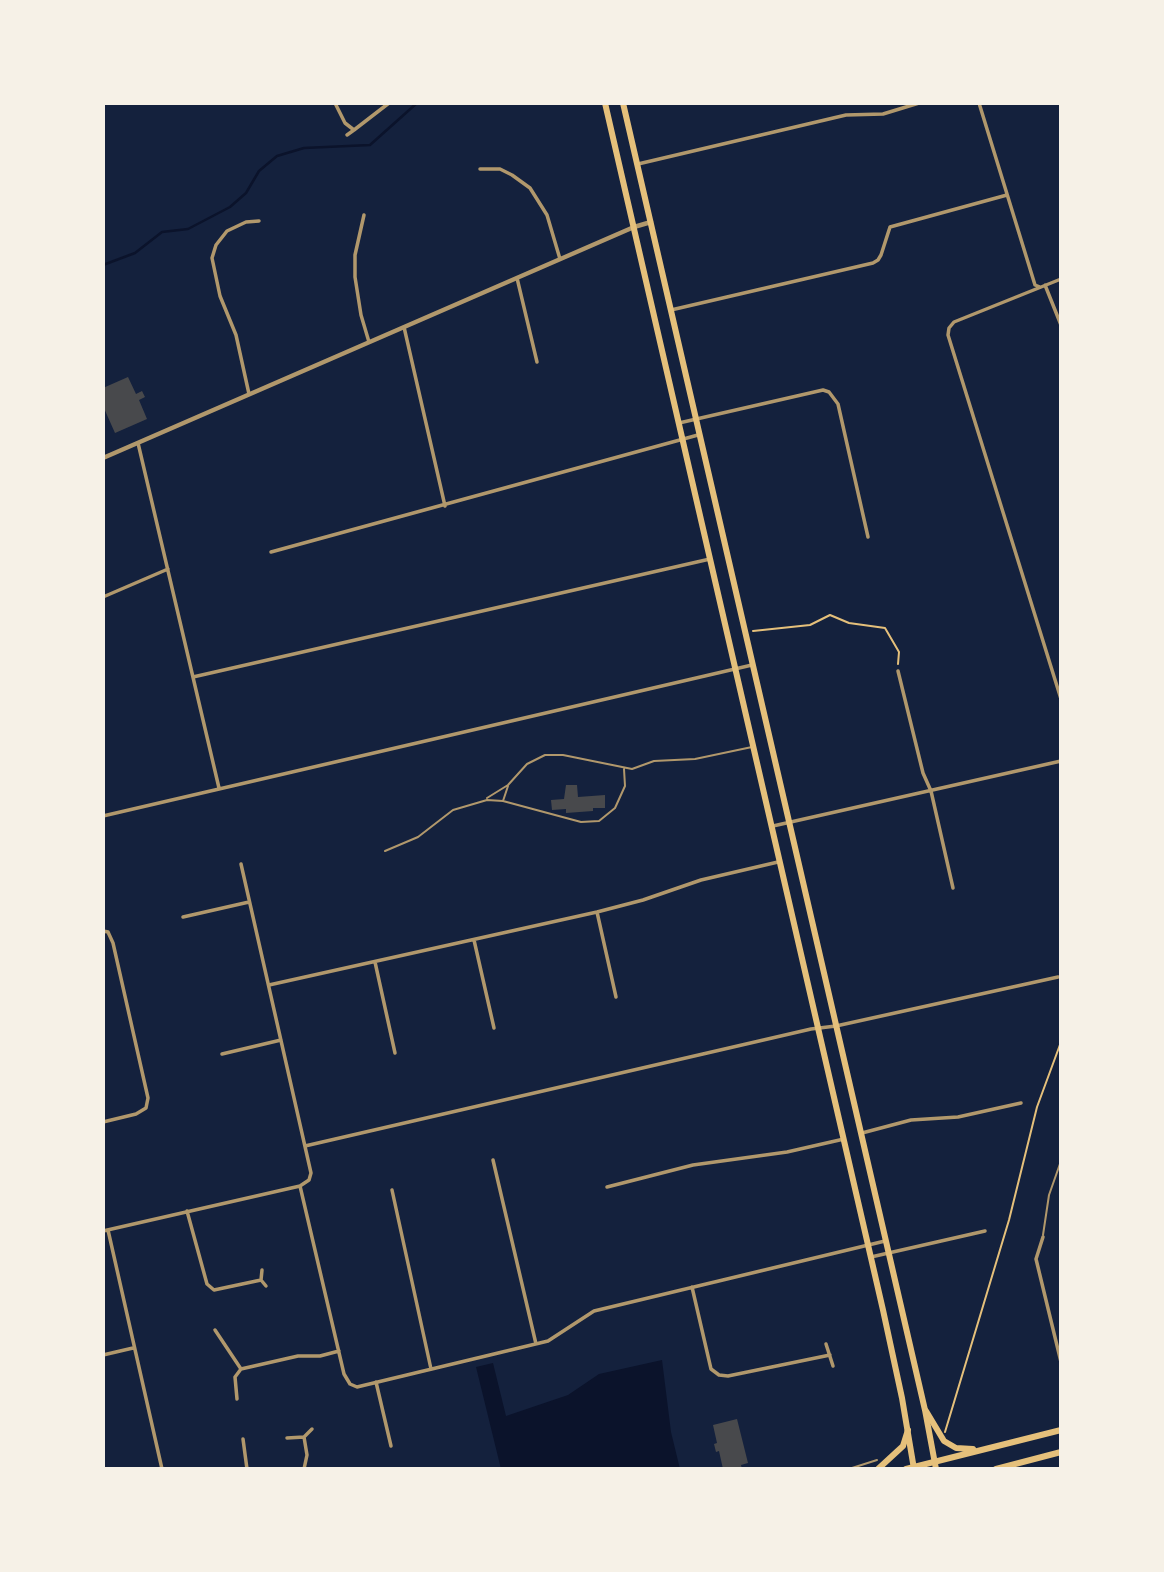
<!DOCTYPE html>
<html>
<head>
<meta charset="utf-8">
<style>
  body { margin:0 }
  #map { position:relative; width:1164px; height:1572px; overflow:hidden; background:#14213d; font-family:"Nunito Sans",sans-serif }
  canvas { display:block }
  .frame { position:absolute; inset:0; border:105px solid #f6f1e7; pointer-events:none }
</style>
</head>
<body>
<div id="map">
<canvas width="1164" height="1572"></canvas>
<div class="frame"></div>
</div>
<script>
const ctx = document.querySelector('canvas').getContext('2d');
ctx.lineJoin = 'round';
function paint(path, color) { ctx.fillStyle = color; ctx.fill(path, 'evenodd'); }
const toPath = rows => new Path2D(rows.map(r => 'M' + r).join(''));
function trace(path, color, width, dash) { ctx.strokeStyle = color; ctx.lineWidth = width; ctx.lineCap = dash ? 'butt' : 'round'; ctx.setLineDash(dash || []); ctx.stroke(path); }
paint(toPath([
  [662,1360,671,1432,680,1469,501,1469,476,1367,493,1363,506,1416,568,1395,599,1374]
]), '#0b132b');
trace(toPath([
  [103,265,135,253,162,232,188,229,230,207,246,193,259,171,277,156,304,148,370,145,417,103]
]), '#0b132b', 2.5);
paint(toPath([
  [128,377,136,394,142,391,145,397,139,400,147,419,115,433,103,406,103,388],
  [566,785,577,785,578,797,605,795,605,808,593,808,593,811,566,813,566,809,552,810,551,800,564,799],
  [737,1419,748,1463,741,1465,742,1469,723,1469,719,1451,716,1452,714,1444,717,1443,713,1425]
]), '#48494c');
trace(toPath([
  [753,631,810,625,830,615,849,623,885,628,899,652,898,664],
  [945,1432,1009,1220,1037,1107,1061,1042]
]), '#e5c07b', 2);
trace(toPath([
  [487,798,508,785,527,764,545,755,563,755,632,769,654,761,695,759,752,747],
  [503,801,508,786],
  [385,851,418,837,453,810,487,800,503,801,581,822,599,821,615,808,625,786,624,769],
  [1043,1235,1049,1195,1061,1161],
  [852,1468,877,1460]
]), '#b1986c', 2);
trace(toPath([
  [335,103,345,123,354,130,389,103],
  [979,103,1035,285,1040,287],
  [347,135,354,130],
  [638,164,846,115,883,114,919,103],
  [480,169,500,169,512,175,530,188,547,215,560,259],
  [364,215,355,255,355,277,361,315,369,342],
  [517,278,537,362],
  [1061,279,954,322,949,328,948,335,1061,699],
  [1045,285,1061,325],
  [671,310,873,263,878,260,881,255,890,227,1007,195],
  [404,327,445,506],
  [249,394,236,335,220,296,212,258,216,245,227,231,246,222,259,221],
  [679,423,823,390,829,392,838,404,868,537],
  [138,443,219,788],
  [271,552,698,435],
  [103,597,168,569],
  [898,671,923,773,931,791,953,888],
  [193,677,710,559],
  [103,816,752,665],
  [773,826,1061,761],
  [597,912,616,997],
  [183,917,249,902],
  [103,931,108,932,113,943,148,1098,146,1108,136,1114,103,1122],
  [474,940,494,1028],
  [375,962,395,1053],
  [269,985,597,912,643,900,701,880,778,862],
  [222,1054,281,1040],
  [862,1133,911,1120,958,1117,1021,1103],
  [305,1146,811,1029,836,1026,1058,977],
  [493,1160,536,1344],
  [300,1186,344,1374,350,1384,357,1387,548,1341,594,1311,885,1241],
  [607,1187,693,1165,787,1152,844,1139],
  [392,1190,431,1369],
  [187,1211,207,1284,214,1290,261,1280],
  [108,1230,162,1469],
  [103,1231,300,1186,309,1180,311,1173,241,864],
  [1043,1237,1036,1259,1061,1362],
  [871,1257,985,1231],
  [262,1270,261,1280,266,1286],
  [692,1287,711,1369,719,1375,728,1376,830,1355],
  [215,1330,241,1369,235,1377,237,1399],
  [826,1344,833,1366],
  [103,1355,133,1348],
  [241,1369,298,1356,320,1356,339,1351],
  [376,1382,391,1446],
  [304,1437,307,1455,304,1469],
  [287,1438,304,1437,312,1429],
  [243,1439,247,1469],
  [850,1469,851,1469]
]), '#b1986c', 3.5);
trace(toPath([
  [103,458,634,227,651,222]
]), '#b1986c', 4.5);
trace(toPath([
  [926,1411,944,1441,956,1448,973,1449],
  [878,1469,903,1446,908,1430],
  [906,1469,1061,1430],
  [996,1469,1061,1452]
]), '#e5c07b', 6);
trace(toPath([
  [605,103,883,1310,902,1398,914,1469],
  [623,103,925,1410,936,1469]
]), '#e5c07b', 6);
</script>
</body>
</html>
